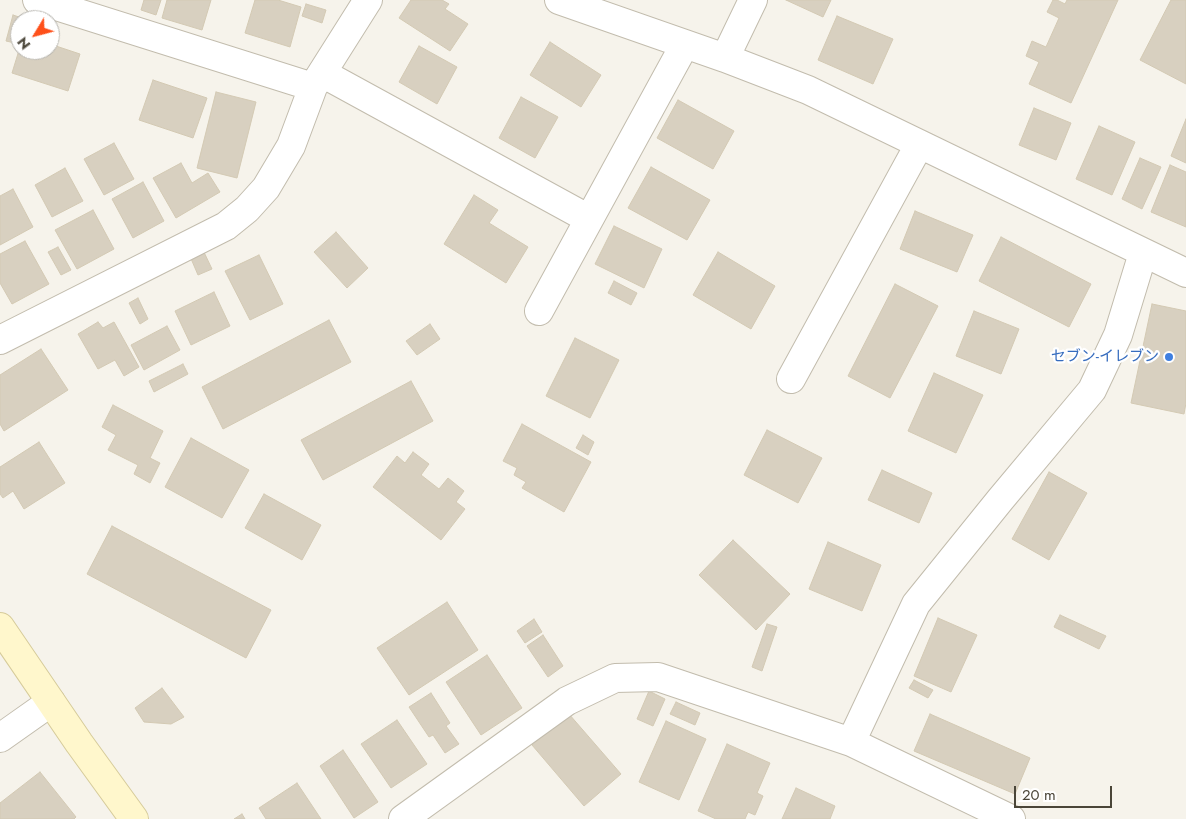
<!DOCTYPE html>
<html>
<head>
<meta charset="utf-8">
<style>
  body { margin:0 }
  #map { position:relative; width:1186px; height:819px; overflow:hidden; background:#f6f3eb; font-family:Jost,sans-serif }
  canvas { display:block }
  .north { position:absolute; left:10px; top:10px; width:50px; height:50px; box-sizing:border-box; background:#fff; border:1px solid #b7b5af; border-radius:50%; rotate:233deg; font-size:14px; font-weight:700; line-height:20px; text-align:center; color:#4a4538 }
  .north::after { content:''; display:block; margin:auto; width:18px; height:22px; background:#fe501a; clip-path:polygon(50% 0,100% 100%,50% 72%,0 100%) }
  .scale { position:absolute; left:1014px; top:786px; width:98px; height:22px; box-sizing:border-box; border:2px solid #4a4538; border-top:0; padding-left:6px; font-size:15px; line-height:18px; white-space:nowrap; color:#4a4538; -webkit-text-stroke:4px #fff; paint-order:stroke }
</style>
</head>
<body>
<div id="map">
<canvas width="1186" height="819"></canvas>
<div class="north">N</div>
<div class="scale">20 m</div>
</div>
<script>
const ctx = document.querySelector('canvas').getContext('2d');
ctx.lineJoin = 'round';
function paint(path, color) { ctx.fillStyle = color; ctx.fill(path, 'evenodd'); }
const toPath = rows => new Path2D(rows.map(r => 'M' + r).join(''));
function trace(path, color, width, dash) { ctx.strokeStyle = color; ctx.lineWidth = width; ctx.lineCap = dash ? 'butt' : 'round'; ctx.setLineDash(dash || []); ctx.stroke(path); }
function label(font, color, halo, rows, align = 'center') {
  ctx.font = font + ' Jost,"Noto Sans JP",sans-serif'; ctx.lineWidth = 4.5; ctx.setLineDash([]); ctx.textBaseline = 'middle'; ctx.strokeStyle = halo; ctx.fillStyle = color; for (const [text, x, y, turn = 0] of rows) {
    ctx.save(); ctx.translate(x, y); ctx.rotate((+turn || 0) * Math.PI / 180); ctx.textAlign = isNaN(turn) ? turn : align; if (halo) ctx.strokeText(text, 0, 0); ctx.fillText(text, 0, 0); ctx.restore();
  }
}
const building = toPath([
  [144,0,161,0,156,15,141,10,144,0],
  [167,0,211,0,202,30,162,18,167,0],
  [255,0,278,0,301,7,290,47,245,33,255,0],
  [411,0,442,0,449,4,445,9,468,24,450,51,399,18,411,0],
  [786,0,831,0,823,17,786,0],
  [1053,0,1057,0,1065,4,1067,0,1118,0,1071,103,1029,84,1039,62,1026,56,1032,41,1046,47,1059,18,1047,12,1053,0],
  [1171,0,1186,0,1186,84,1140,60,1171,0],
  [306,4,326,10,322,23,302,16,306,4],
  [13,15,22,18,21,20,20,20,20,25,15,43,6,41,13,15],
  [837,16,893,39,873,84,818,60,837,16],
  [550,42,601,75,581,107,530,75,550,42],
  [50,44,80,54,68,91,12,73,20,47,20,50,50,50,50,44],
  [419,46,457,67,437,104,399,82,419,46],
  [153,80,207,98,193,138,139,120,153,80],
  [216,92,256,102,237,178,197,168,216,92],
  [521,97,558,117,535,158,499,138,521,97],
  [678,100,734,131,713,169,657,138,678,100],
  [1034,108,1071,123,1056,160,1019,145,1034,108],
  [1186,119,1186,163,1171,156,1186,119],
  [1099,126,1135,142,1112,195,1076,179,1099,126],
  [114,143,134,179,104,195,84,159,114,143],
  [1140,158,1161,167,1142,209,1122,199,1140,158],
  [181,163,192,183,208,173,220,192,176,218,153,178,181,163],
  [1170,165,1186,172,1186,227,1151,212,1170,165],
  [651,167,710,200,687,240,628,208,651,167],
  [65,168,83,201,52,217,35,185,65,168],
  [143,182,164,221,133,238,112,199,143,182],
  [13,189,33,227,0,245,0,196,13,189],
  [474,195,498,210,489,223,528,247,506,283,444,244,474,195],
  [93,210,114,249,77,269,55,230,93,210],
  [915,211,973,235,957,272,900,249,915,211],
  [614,226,662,249,644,288,595,264,614,226],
  [336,232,368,268,347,288,314,252,336,232],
  [1001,237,1091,284,1069,327,979,281,1001,237],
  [25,241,49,284,12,304,0,283,0,254,25,241],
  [58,247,71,270,61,275,48,252,58,247],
  [202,248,212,269,198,275,189,254,202,248],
  [718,252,775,286,751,329,693,295,718,252],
  [259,255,283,304,250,320,225,271,259,255],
  [614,281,637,293,631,305,608,293,614,281],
  [895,284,938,306,890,398,848,376,895,284],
  [214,292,230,326,191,345,175,311,214,292],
  [138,298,148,319,140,324,129,303,138,298],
  [1152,304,1186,311,1186,403,1184,414,1131,403,1152,304],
  [974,311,1019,329,1001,374,956,356,974,311],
  [329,320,351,362,223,429,202,387,329,320],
  [98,322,103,328,114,322,139,367,124,376,115,360,98,369,78,334,98,322],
  [430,324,440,339,417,355,406,341,430,324],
  [167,326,180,350,144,370,131,345,167,326],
  [575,338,619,360,590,418,546,396,575,338],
  [41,349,68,390,4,431,0,424,0,375,41,349],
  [183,364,188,374,154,392,149,381,183,364],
  [934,373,983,395,956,453,908,431,934,373],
  [411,381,433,421,323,480,301,440,411,381],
  [113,405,163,431,150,458,160,463,150,483,134,474,138,465,108,450,116,435,102,427,113,405],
  [522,424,591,462,564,512,522,488,526,482,514,475,517,468,503,461,522,424],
  [767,430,822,458,798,503,744,475,767,430],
  [583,435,594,442,588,455,576,448,583,435],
  [191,438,249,470,222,518,165,487,191,438],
  [39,442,65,483,24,509,13,491,3,498,0,494,0,467,39,442],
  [413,452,429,464,421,475,439,489,448,478,464,491,456,502,465,509,441,540,373,487,397,456,405,463,413,452],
  [882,470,932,493,919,523,868,500,882,470],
  [1049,472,1087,493,1049,560,1012,539,1049,472],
  [264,494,321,525,302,560,245,528,264,494],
  [112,526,271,610,246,658,87,574,112,526],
  [733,540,790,594,756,630,699,575,733,540],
  [828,542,881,565,862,611,809,589,828,542],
  [447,602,478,650,409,695,377,648,447,602],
  [1060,615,1106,636,1099,649,1054,627,1060,615],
  [938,618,977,635,951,692,914,676,938,618],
  [534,619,542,632,525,643,517,631,534,619],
  [767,624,777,627,762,671,752,667,767,624],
  [543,635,563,666,548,677,527,646,543,635],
  [487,655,522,708,481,735,446,682,487,655],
  [914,680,933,690,928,698,909,688,914,680],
  [162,688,184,717,171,724,144,722,135,708,162,688],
  [649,691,665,699,653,726,637,719,649,691],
  [431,693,450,723,446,726,459,744,445,753,433,735,429,737,409,707,431,693],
  [676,702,700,713,695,725,670,714,676,702],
  [569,714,621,774,584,806,532,745,569,714],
  [930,714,1030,758,1015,794,914,751,930,714],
  [397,720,427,764,391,788,361,744,397,720],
  [666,721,706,739,679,800,639,782,666,721],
  [727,744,770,763,757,793,763,796,755,815,748,812,745,819,716,819,698,811,727,744],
  [343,750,378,802,354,818,320,766,343,750],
  [40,772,76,817,74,819,0,819,0,803,40,772],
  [297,783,321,819,266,819,259,808,297,783],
  [796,788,835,806,830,819,782,819,796,788],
  [242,814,245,819,234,819,242,814]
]);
paint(building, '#d8d0c0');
trace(building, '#d3c9b3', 1);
const street = toPath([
  [37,0,313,87],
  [559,0,725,58,808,90,1186,273],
  [725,58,753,0],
  [322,73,589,219],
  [539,311,685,44],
  [0,340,226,226,247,209,266,188,291,146,313,87,368,0],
  [791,379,919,145],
  [0,738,51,702],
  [851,742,916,604,1000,500,1092,390,1118,335,1143,253],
  [403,819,567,701,615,678,658,677,851,742,1011,819]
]);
const secondary = toPath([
  [0,627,79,743,134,819]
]);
trace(street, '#c2bcad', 30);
trace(secondary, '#d6cb9a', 30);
trace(street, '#fff', 28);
trace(secondary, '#fff7cc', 28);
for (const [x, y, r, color] of [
  [1169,357,5,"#3f7fe0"]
]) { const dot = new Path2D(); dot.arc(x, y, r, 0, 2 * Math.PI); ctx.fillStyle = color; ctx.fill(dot); trace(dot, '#fff', 2); }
label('15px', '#366cbe', '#fff', [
  ["セブン-イレブン",1159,357]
], 'right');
</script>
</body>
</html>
